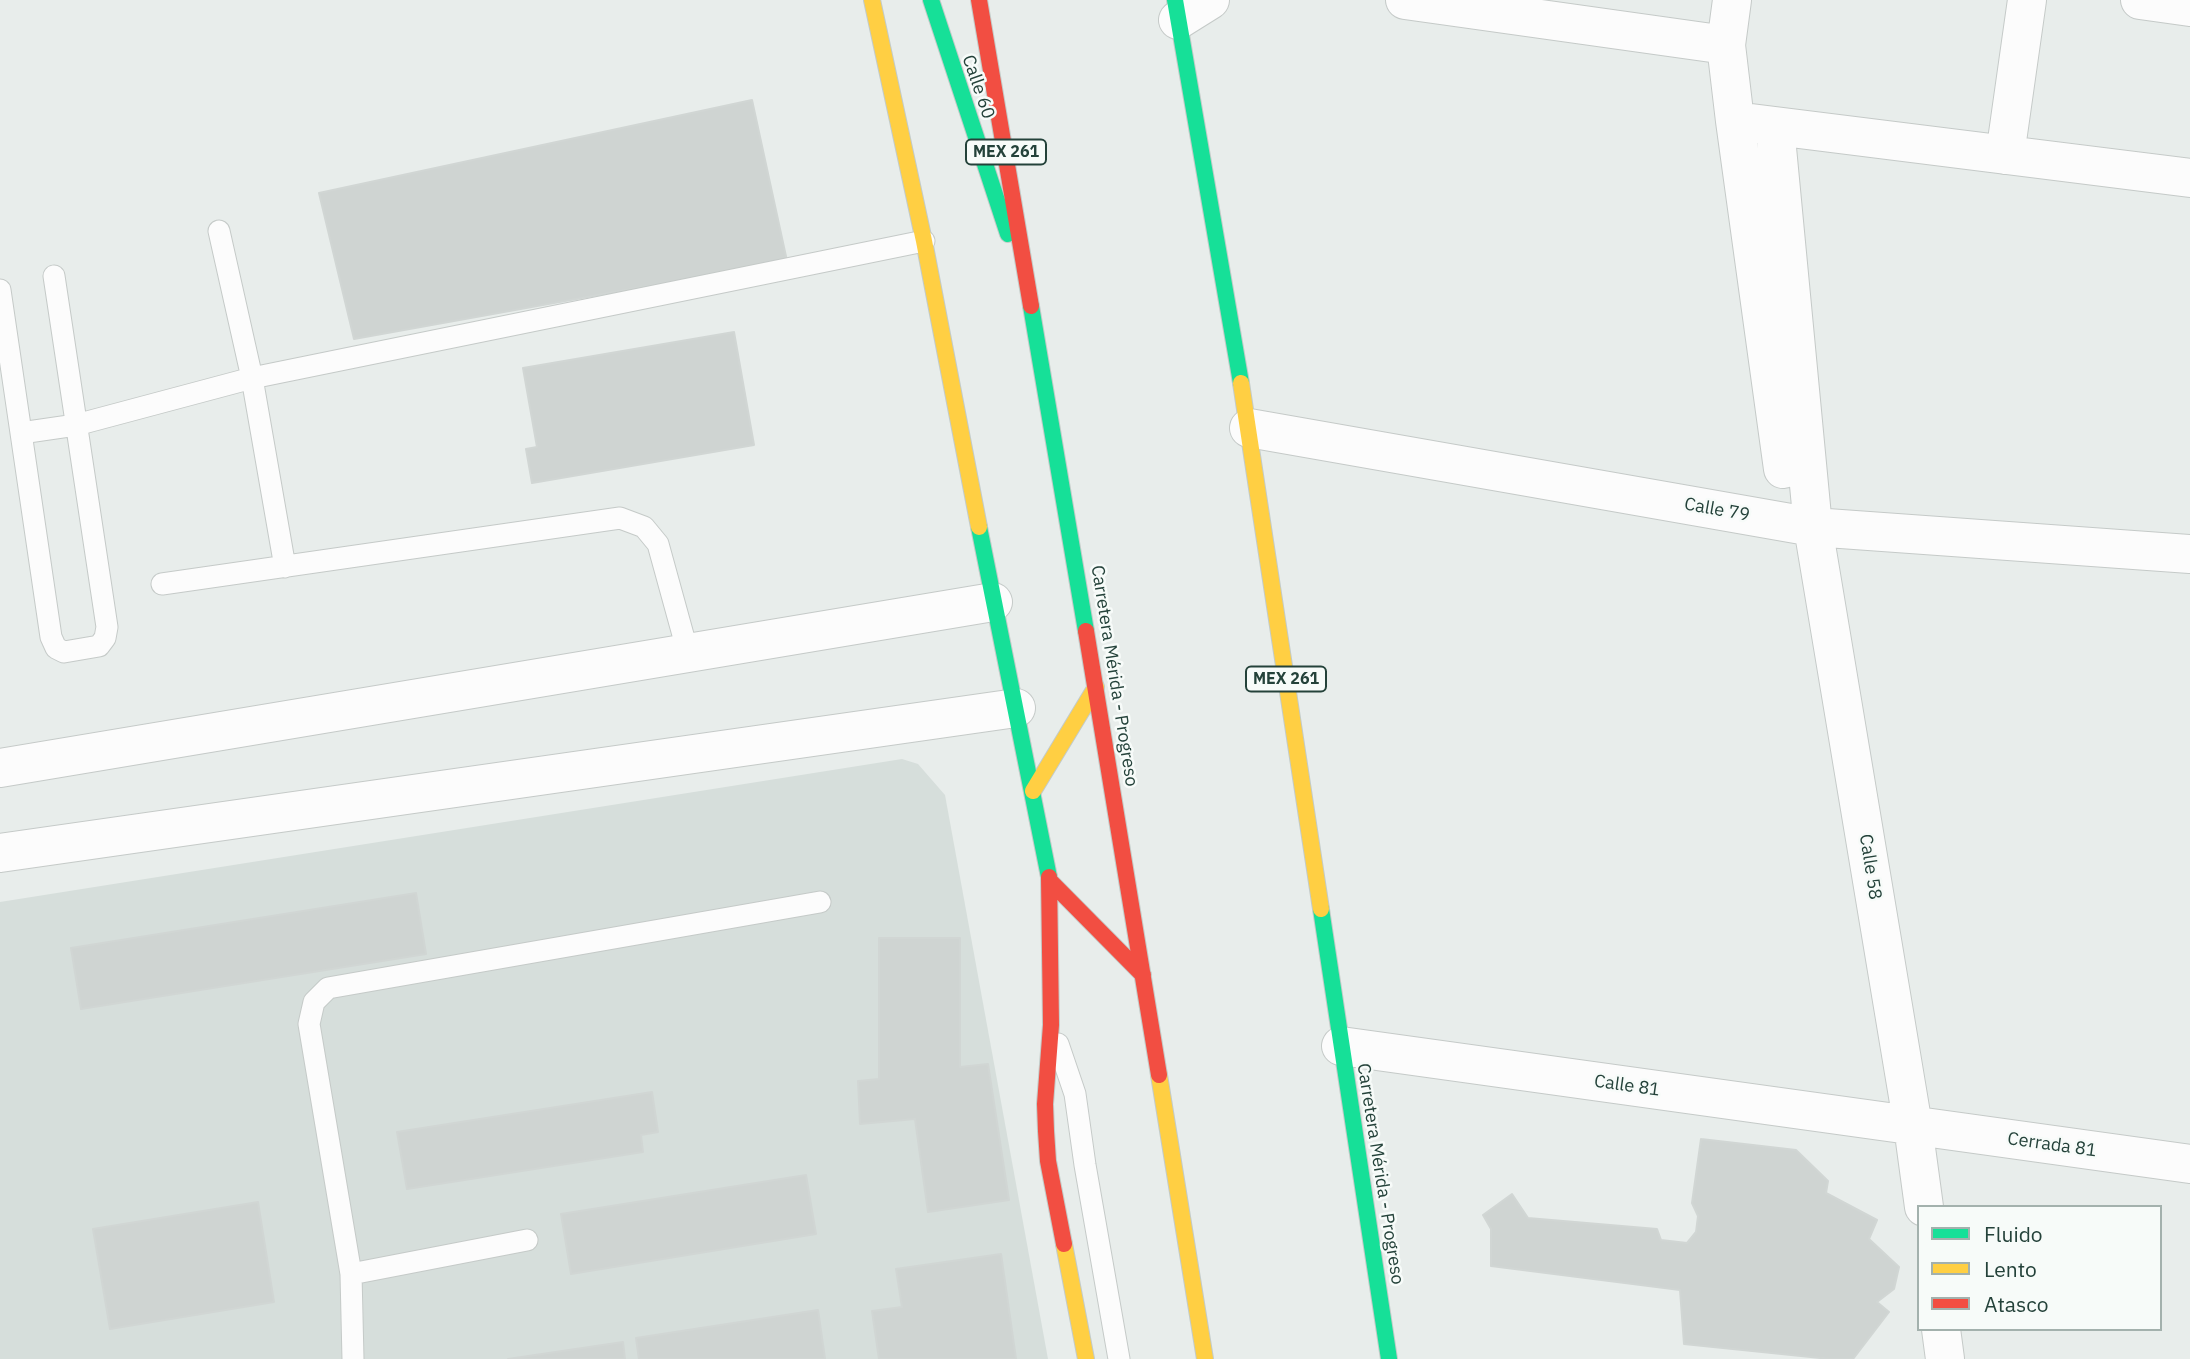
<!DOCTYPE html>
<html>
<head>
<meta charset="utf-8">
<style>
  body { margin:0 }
  #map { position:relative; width:2190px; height:1359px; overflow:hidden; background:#e8edeb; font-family:"IBM Plex Sans",sans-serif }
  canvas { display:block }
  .legend { position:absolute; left:1917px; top:1205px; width:245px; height:126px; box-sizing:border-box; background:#f7fbf9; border:2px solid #a3b1ad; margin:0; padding:9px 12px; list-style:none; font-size:21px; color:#24423a }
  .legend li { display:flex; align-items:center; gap:14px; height:35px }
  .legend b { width:35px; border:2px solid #a3b1ad }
</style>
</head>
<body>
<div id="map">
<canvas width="2190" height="1359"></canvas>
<ul class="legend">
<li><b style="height:9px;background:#16e098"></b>Fluido</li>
<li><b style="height:9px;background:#ffcf43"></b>Lento</li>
<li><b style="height:9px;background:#f24e42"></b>Atasco</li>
</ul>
</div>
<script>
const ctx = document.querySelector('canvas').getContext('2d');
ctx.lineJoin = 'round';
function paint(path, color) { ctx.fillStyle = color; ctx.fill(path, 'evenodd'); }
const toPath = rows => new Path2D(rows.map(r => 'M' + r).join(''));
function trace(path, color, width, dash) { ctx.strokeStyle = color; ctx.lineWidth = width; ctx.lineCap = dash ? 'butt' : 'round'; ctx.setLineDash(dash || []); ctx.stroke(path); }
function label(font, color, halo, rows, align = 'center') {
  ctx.font = font + ' "IBM Plex Sans",sans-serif'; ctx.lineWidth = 5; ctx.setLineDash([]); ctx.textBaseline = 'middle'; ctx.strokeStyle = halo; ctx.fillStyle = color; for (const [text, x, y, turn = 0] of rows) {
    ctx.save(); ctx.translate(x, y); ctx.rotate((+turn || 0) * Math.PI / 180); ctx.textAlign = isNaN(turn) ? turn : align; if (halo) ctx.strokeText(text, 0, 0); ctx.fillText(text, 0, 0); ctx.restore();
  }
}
paint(toPath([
  [902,759,918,764,945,795,1048,1359,0,1359,0,902]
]), '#d6dedb');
const building = toPath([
  [752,100,787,261,354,339,319,193,752,100],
  [734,332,754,445,532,483,526,449,537,447,523,368,734,332],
  [416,893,426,954,81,1009,71,948,416,893],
  [879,938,960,938,960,1067,988,1064,1009,1200,928,1212,915,1119,860,1124,858,1081,879,1079,879,938],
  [652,1092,658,1132,641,1135,643,1152,407,1189,397,1132,652,1092],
  [1701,1139,1796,1150,1828,1181,1826,1193,1877,1220,1869,1239,1899,1267,1894,1289,1877,1302,1889,1312,1853,1359,1830,1359,1684,1344,1680,1290,1491,1266,1491,1229,1483,1215,1512,1194,1528,1218,1657,1229,1661,1240,1687,1243,1696,1232,1698,1216,1692,1203,1701,1139],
  [806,1175,816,1234,571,1274,561,1214,806,1175],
  [258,1202,274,1302,110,1329,93,1229,258,1202],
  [1001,1254,1016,1359,879,1359,872,1311,902,1307,896,1269,1001,1254],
  [818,1310,825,1359,639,1359,636,1338,818,1310],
  [623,1342,625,1359,508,1359,623,1342]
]);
paint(building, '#cfd4d2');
trace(building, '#d1d6d4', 2);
const lane = toPath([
  [219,231,252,378,285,567],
  [0,290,51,637,56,648,64,652,99,646,105,638,107,627,54,276],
  [21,433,76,425,252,378,924,241],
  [162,584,620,518,644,527,658,544,688,653],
  [1058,1044,1075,1094,1085,1165,1119,1359],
  [351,1274,527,1240],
  [353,1359,351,1274,309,1024,314,1002,328,988,820,902]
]);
const street = toPath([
  [1405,0,1726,45],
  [1732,0,1726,45,1735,121,2190,178],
  [2140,0,2190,7],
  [1178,20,1210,0],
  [1735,121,1783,469],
  [1775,127,1813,527,1913,1126,1924,1207],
  [2005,155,2027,0],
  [1249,428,1813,527,2190,554],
  [0,768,993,602],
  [0,853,1016,708],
  [1341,1046,2190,1164],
  [1941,1329,1945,1359]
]);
const fast = toPath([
  [931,0,1008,234],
  [1175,0,1241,383],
  [1031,306,1086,631],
  [979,527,1049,877],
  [1321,909,1389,1359]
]);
const slow = toPath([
  [872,0,924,241,979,527],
  [1241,383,1321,909],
  [1033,791,1096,687],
  [1159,1075,1205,1359],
  [1064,1244,1086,1359]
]);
const jam = toPath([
  [979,0,1031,306],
  [1086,631,1159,1075],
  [1049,877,1051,1025,1045,1104,1046,1131,1048,1161,1064,1244],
  [1050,881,1143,975]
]);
trace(lane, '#c5cac8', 23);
trace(street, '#c5cac8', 40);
trace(fast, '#c3cbc8', 18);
trace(slow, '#c3cbc8', 18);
trace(jam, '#c3cbc8', 18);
trace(lane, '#fcfcfc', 21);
trace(street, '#fcfcfc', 38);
trace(fast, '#16e098', 16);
trace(slow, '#ffcf43', 16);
trace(jam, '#f24e42', 16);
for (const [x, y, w] of [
  [1006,152,80],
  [1286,679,80]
]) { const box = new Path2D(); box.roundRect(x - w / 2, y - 12.5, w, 25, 5); ctx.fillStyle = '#f7fbf9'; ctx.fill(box); trace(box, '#24423a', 2); }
label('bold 16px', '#24423a', null, [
  ["MEX 261",1006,152],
  ["MEX 261",1286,679]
]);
label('18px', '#24423a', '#f7fbf9', [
  ["Calle 60",978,87,71],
  ["Calle 79",1717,510,10],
  ["Carretera Mérida - Progreso",1114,676,81],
  ["Calle 58",1870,867,81],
  ["Calle 81",1627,1086,8],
  ["Cerrada 81",2052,1145,8],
  ["Carretera Mérida - Progreso",1380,1174,81]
]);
</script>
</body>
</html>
